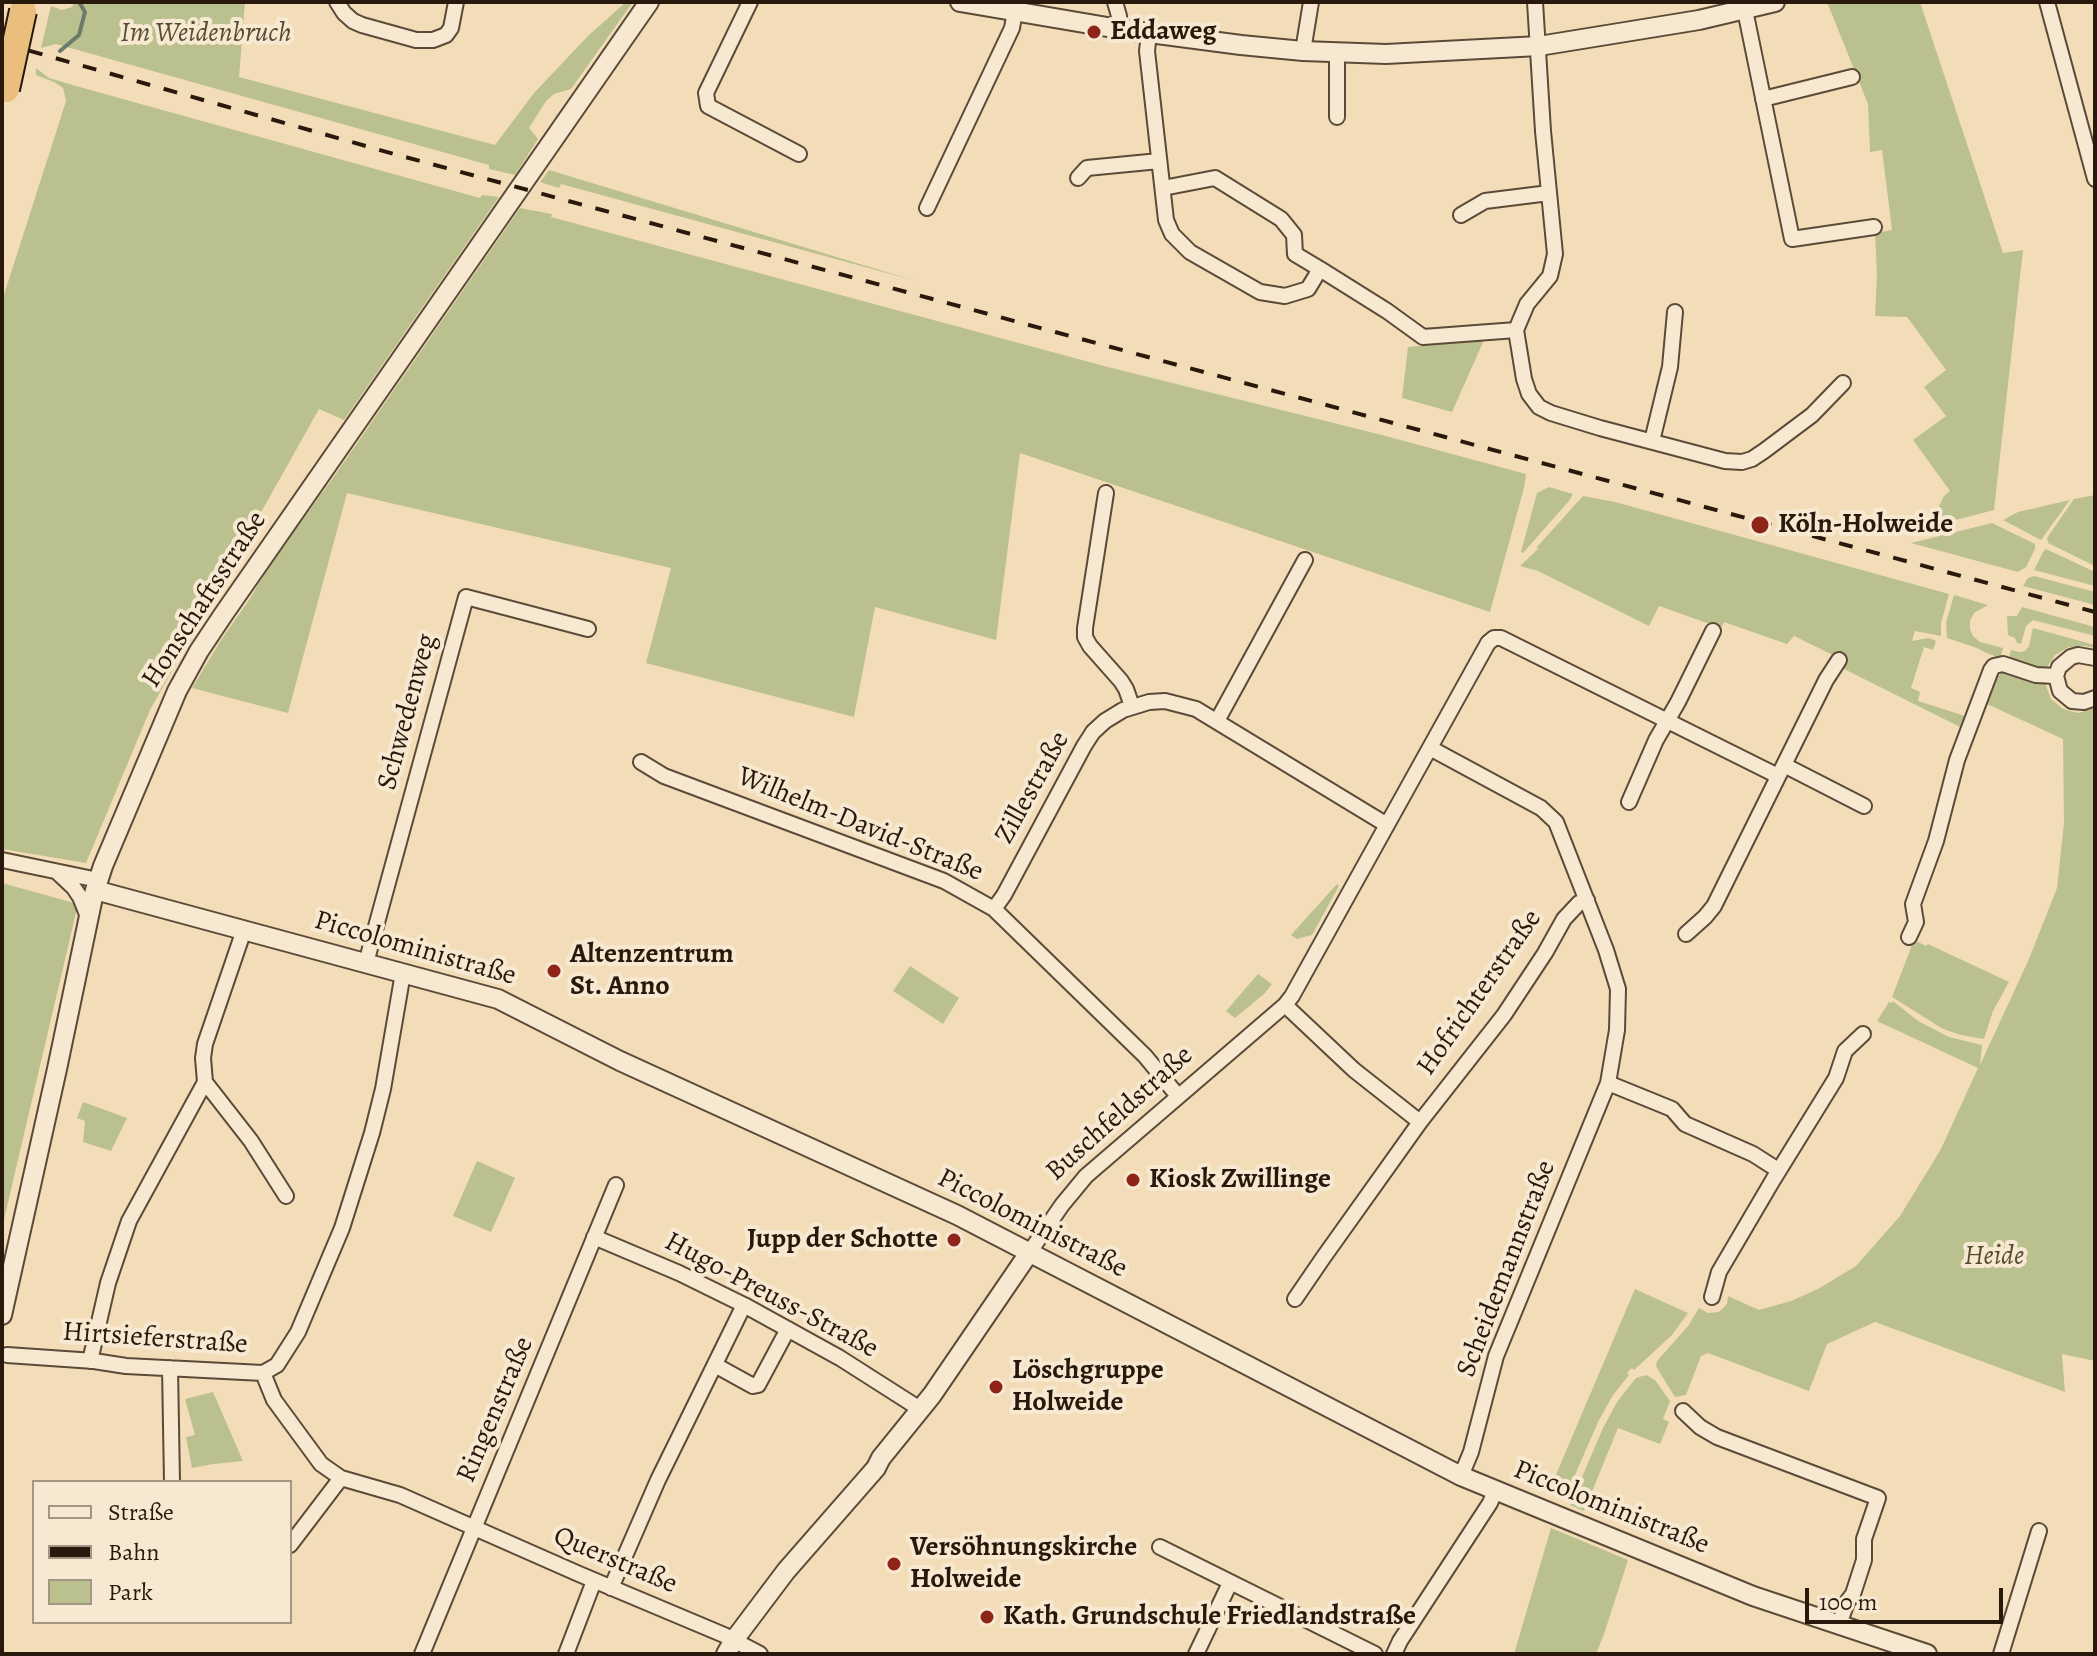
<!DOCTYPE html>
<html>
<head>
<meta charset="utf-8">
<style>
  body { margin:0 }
  #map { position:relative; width:2097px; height:1656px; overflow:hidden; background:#f3ddb8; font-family:Alegreya,serif }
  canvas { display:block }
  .frame { position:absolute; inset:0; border:4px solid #29190d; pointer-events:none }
  .legend { position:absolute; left:32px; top:1480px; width:260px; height:144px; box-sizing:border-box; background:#f7e9d1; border:2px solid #a59683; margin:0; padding:10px 14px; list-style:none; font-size:24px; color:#29190d }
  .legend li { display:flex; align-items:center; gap:16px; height:40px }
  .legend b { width:40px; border:2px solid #a59683 }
  .scale { position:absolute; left:1805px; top:1588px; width:198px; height:36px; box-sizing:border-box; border:4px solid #29190d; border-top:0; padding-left:10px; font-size:24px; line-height:28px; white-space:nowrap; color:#29190d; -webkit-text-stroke:6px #f7e9d1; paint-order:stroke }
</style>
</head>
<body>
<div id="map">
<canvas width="2097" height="1656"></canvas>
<div class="frame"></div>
<ul class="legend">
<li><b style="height:10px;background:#f7e9d1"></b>Straße</li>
<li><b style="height:10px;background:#29190d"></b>Bahn</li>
<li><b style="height:22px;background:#bbc18e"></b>Park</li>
</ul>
<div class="scale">100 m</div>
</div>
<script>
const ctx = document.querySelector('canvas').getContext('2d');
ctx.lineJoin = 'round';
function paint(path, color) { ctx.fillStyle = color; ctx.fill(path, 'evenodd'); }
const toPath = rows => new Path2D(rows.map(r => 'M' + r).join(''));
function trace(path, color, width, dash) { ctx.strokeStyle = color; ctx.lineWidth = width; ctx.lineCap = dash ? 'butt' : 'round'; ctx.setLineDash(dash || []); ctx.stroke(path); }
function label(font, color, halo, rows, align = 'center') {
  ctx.font = font + ' Alegreya,serif'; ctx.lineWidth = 8; ctx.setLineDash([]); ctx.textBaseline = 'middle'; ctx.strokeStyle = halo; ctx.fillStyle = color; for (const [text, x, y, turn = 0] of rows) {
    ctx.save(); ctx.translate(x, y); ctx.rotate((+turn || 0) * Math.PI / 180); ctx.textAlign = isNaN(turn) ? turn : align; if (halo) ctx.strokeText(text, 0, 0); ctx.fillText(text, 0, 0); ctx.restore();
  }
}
paint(toPath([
  [74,2,245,2,239,77,495,145,534,93,588,36,626,2,633,2,571,89,554,94,546,101,529,128,538,139,515,175,489,169,489,165,56,44,41,48,51,6,62,10,72,7],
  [1827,2,1920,2,2003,253,2023,250,1994,510,1929,527,1944,496,1950,491,1913,440,1946,416,1924,387,1946,370,1907,317,1875,316,1877,275,1875,233,1892,230,1882,150,1870,152,1868,104],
  [36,68,49,78,76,86,480,198,482,195,499,197,344,420,319,409,150,710,86,863,2,849,2,301,66,101,63,88,54,82,36,75],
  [549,170,916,281,561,184,559,188,540,182],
  [520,208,552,214,551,217,1108,367,1382,435,1526,474,1524,488,1490,612,1020,453,996,640,875,607,854,717,646,663,671,568,347,493,288,713,192,688,221,640,249,600,272,561,335,475],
  [1484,340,1452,412,1402,398,1408,347],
  [1549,487,1573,494,1569,501,1523,553,1521,552,1537,493],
  [2095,495,2095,566,2048,543,2047,538,2074,499],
  [1583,496,1615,502,1949,594,1941,623,1941,636,1915,631,1912,641,1929,638,1936,641,1933,650,1924,647,1911,688,1920,692,1918,701,1965,716,1969,707,1962,728,1840,667,1843,660,1794,636,1787,644,1724,622,1721,628,1659,606,1649,626,1538,571,1520,566,1539,548,1536,548],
  [2070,500,2041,540,2003,520,2018,512],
  [1992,523,2035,544,2035,549,2026,567,2018,572,1911,543],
  [2046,549,2095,572,2095,586,2034,570,2043,552],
  [2034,576,2095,592,2095,605,2023,586,2028,578],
  [1954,595,1988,605,1974,613,1970,621,1970,629,1973,636,1980,642,2003,648,2000,658,1984,652,1977,648,1947,638,1946,623],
  [2022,607,2095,627,2095,636,2033,620,2026,626,2021,644,2017,643,2015,638,2008,635,2007,616,2017,616],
  [2033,628,2095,645,2095,648,2085,646,2069,647,2055,655,2046,669,2037,670,2009,660,2011,650,2019,652,2025,651,2029,646],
  [2004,671,2010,671,2045,683,2051,699,2063,709,2078,713,2095,708,2095,1361,2062,1354,2065,1392,1875,1322,1827,1344,1809,1391,1708,1353,1701,1356,1686,1395,1675,1397,1660,1373,1656,1366,1657,1361,1688,1326,1699,1308,1708,1313,1719,1312,1727,1304,1728,1296,1759,1310,1791,1301,1818,1289,1856,1266,1900,1216,1941,1149,1978,1068,1877,1021,1889,1002,1892,1003,1893,1001,1918,1021,1949,1037,1982,1045,1980,1065,2029,959,2057,888,2064,823,2063,739,1987,704,1994,679],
  [2,883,78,904,2,1228],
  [1337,884,1339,886,1312,935,1297,939,1291,935],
  [1914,940,1926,946,1928,944,2009,982,1993,1011,1984,1039,1961,1035,1943,1029,1892,997],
  [910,966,959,998,943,1024,893,991],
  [1258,974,1272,984,1265,993,1235,1018,1226,1011],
  [83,1102,127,1118,111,1151,83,1142,85,1121,77,1118],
  [477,1161,515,1178,491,1232,453,1216],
  [1635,1289,1688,1313,1672,1335,1634,1370,1632,1368,1627,1373,1629,1375,1613,1395,1598,1422,1565,1498,1549,1491],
  [1646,1375,1655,1380,1670,1401,1663,1419,1669,1422,1660,1444,1618,1428,1584,1511,1570,1505,1603,1428,1617,1402,1636,1378],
  [213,1392,243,1461,213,1464,192,1468,186,1437,195,1435,185,1399],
  [1551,1528,1628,1560,1604,1634,1596,1654,1514,1654]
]), '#bbc18e');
trace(toPath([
  [60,51,79,35,85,12,79,2]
]), '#6d7b6e', 4);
const minor = toPath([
  [337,2,344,13,353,21,362,25,416,40,433,40,446,35,451,28,456,2],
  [750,2,706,93,708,106,799,154],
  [1115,2,1119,16,1119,29],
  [1535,2,1543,131,1555,254,1550,276,1527,304,1516,330,1524,379,1529,394,1539,407,1551,413,1600,428,1725,461,1742,462,1752,459,1764,451,1812,415,1843,383],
  [2047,2,2095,179],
  [1745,10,1792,239,1874,227],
  [1149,33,1147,51,1166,220,1172,234,1190,252,1260,292,1285,296,1308,289,1320,269,1387,311,1423,337,1516,330],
  [1303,51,1311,2],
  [1337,54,1337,117],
  [1763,99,1852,77],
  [1078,178,1087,168,1159,161],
  [1163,188,1215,178,1281,219,1294,235,1295,254,1320,269],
  [927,208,1012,28,1015,11],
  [1461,215,1485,201,1549,193],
  [1652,441,1670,367,1675,312],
  [1106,493,1085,628,1085,637,1090,646,1121,681,1126,689,1132,706],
  [2095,658,2078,655,2071,657,2059,667,2056,676,2060,691,2072,701,2084,702,2095,698],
  [1217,721,1305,560],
  [1430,748,1541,808,1556,822,1606,950,1618,989,1617,1030,1608,1083,1496,1356,1471,1452,1461,1476],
  [641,762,664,776,944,881,994,909,1145,1056,1178,1096],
  [1784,765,1864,806],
  [1629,802,1656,740,1678,702,1713,631],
  [2,860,98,880],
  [57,872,74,888,80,897,88,917],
  [994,909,1004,895,1084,746,1093,732,1105,721,1123,710,1149,702,1165,701,1196,709,1387,825],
  [1686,934,1705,917,1714,906,1826,680,1839,660],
  [1909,937,1916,922,1913,904,1936,841,1957,760,1991,670,1994,666,2003,664,2036,675,2056,676],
  [366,963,466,597,588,629],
  [1285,1005,1354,1070,1420,1122],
  [205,1082,251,1141,286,1196],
  [1608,1083,1672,1109,1685,1124,1753,1154,1778,1170],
  [594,1237,679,1273,744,1305,840,1358,920,1409],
  [1029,1253,1062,1205,1086,1176,1285,1005,1292,996,1488,643,1494,638,1501,638,1778,776],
  [1712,1297,1719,1272,1773,1180,1836,1078,1845,1051,1863,1034],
  [1295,1299,1323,1258,1420,1122,1504,1015,1545,953,1564,919,1579,903,1587,900],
  [7,1355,94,1361,126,1366,263,1373,274,1400,321,1464,341,1478,400,1495,579,1574,724,1635,760,1654],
  [90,1361,108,1283,129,1221,205,1082,203,1058,205,1044,244,930],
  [715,1365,753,1386,758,1385,788,1329],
  [170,1368,172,1482],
  [263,1373,277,1365,298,1332,342,1228,372,1133,383,1089,403,973],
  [1683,1411,1700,1427,1717,1437,1878,1498,1864,1539,1864,1560,1853,1594,1847,1602,1839,1625],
  [290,1545,341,1478],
  [1160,1547,1375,1654],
  [611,1588,658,1480,744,1305],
  [422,1654,616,1185],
  [566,1654,594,1581],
  [1196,1654,1230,1583],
  [1394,1654,1400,1641,1490,1503,1495,1491],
  [2001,1654,2039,1531]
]);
const tertiary = toPath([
  [960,2,1119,29,1241,45,1303,51,1386,54,1539,46,1699,20,1775,2],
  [95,890,498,999,620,1061,957,1215,1461,1476,1753,1596,1927,1654],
  [2,1315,57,1069,93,897,103,866,177,691,199,651,223,615,649,2],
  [726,1654,734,1640,786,1571,876,1468,881,1458,932,1395,1029,1253]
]);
trace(minor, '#5c4a38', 18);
trace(tertiary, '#5c4a38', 22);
trace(minor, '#f7e9d1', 14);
trace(tertiary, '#f7e9d1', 18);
trace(toPath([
  [2,43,394,154,2095,612]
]), '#29190d', 4, [14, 14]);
const motorwayBridge = toPath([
  [6,89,23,11]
]);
trace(motorwayBridge, '#29190d', 30, []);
trace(motorwayBridge, '#eabe7c', 26);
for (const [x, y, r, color] of [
  [1094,32,8,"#8f2418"],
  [1760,525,10,"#8f2418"],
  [554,971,8,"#8f2418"],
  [1133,1180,8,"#8f2418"],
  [954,1240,8,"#8f2418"],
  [996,1387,8,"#8f2418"],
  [894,1564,8,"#8f2418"],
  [987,1617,8,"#8f2418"]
]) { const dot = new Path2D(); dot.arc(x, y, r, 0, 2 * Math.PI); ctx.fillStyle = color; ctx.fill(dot); trace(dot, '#f7e9d1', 3); }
label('bold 28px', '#29190d', '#f7e9d1', [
  ["Eddaweg",1110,32],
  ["Köln-Holweide",1778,525],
  ["Altenzentrum",570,955],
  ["St. Anno",570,987],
  ["Kiosk Zwillinge",1149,1180],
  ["Jupp der Schotte",938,1240,"right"],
  ["Löschgruppe",1012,1371],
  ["Holweide",1012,1403],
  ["Versöhnungskirche",910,1548],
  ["Holweide",910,1580],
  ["Kath. Grundschule Friedlandstraße",1003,1617]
], 'left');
label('italic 28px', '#554b34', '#f7e9d1', [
  ["Im Weidenbruch",206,34],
  ["Heide",1994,1257]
]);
label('28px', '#29190d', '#f7e9d1', [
  ["Honschaftsstraße",205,600,-57],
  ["Schwedenweg",408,712,-75],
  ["Zillestraße",1033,788,-61],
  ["Wilhelm-David-Straße",860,825,22],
  ["Piccoloministraße",415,949,16],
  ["Hofrichterstraße",1480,993,-55],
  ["Buschfeldstraße",1120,1114,-42],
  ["Piccoloministraße",1032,1224,27],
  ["Scheidemannstraße",1507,1269,-69],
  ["Hugo-Preuss-Straße",771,1296,28],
  ["Hirtsieferstraße",155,1339,4],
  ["Ringenstraße",496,1410,-67],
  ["Piccoloministraße",1611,1508,22],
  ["Querstraße",615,1561,23]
]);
</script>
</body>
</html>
